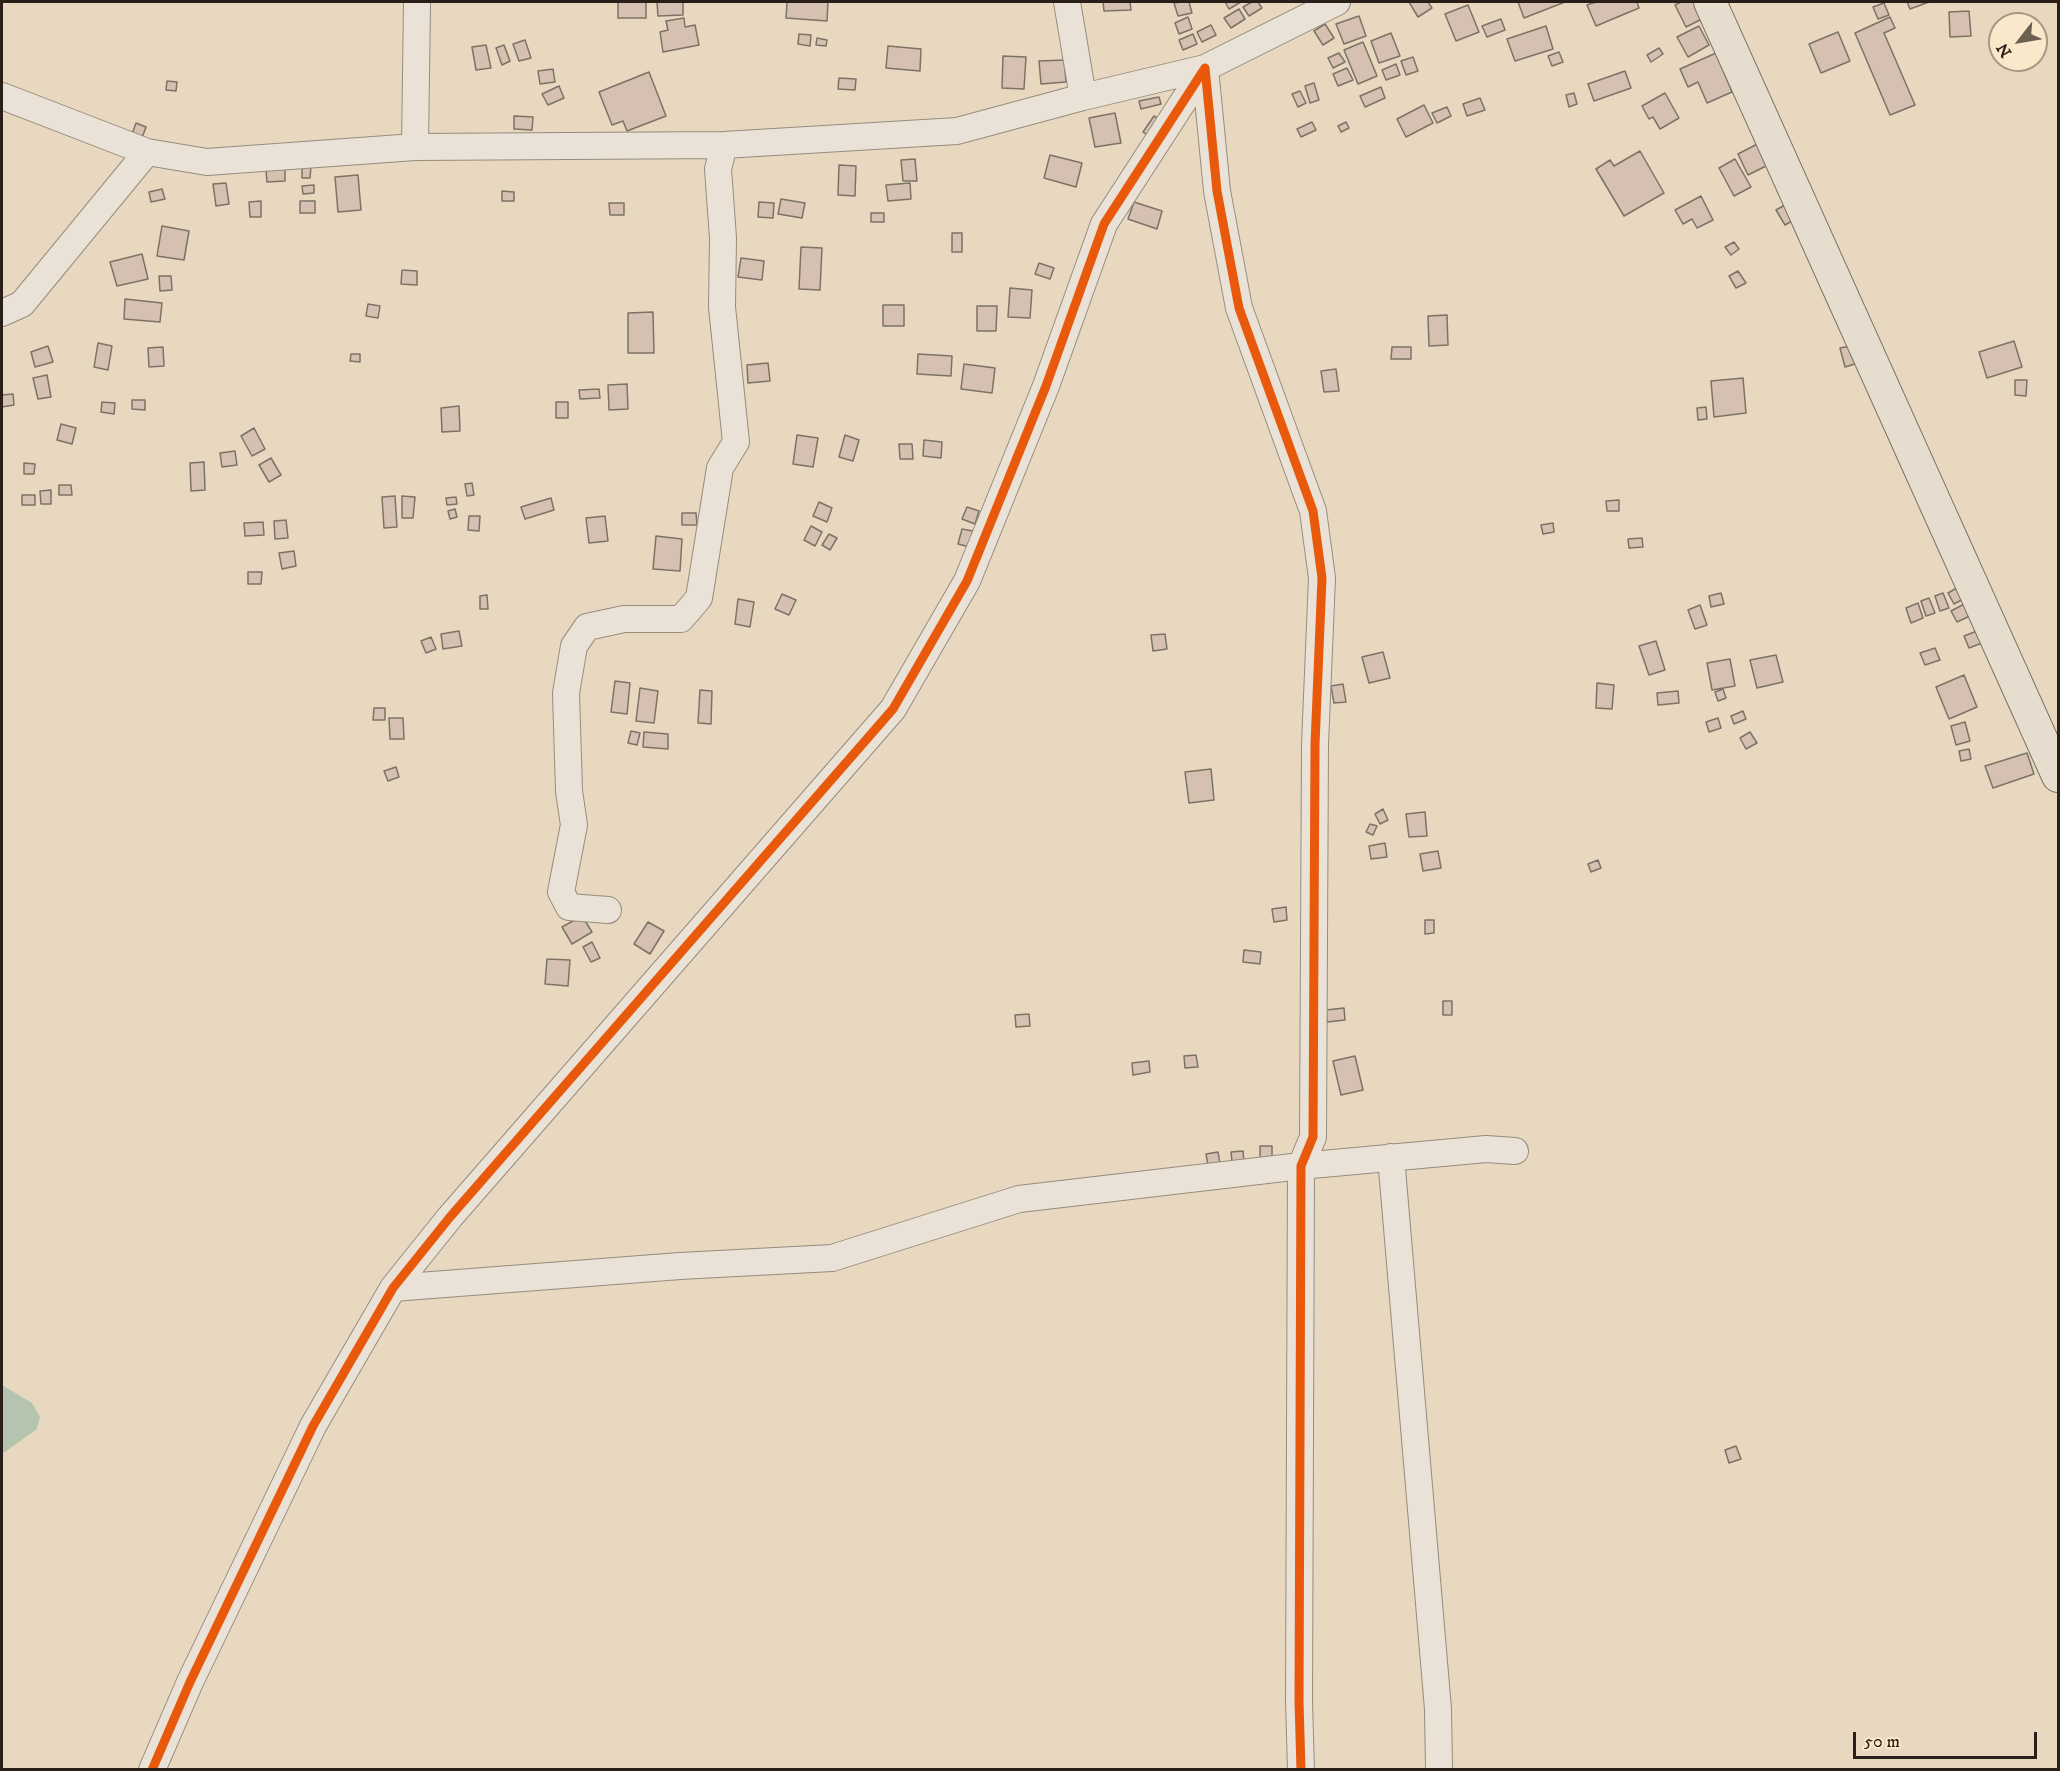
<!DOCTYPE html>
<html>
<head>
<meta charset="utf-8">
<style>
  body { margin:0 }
  #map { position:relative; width:2060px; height:1771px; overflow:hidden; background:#e7d8bf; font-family:"IM FELL DW Pica",serif }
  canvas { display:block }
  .frame { position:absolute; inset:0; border:3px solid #2a1f18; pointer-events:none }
  .north { position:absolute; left:1988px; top:12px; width:60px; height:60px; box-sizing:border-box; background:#fae8ca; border:2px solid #a79883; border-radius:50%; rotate:239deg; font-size:16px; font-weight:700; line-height:24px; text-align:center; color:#2a1f18 }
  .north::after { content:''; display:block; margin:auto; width:21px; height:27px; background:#6c6052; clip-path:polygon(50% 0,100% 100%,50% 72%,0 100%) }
  .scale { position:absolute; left:1853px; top:1732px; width:184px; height:27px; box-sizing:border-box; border:3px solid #2a1f18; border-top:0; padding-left:8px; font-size:18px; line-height:21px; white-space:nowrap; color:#2a1f18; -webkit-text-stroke:4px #fae8ca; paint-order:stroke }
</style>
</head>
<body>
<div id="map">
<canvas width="2060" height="1771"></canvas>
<div class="frame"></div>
<div class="north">N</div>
<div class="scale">50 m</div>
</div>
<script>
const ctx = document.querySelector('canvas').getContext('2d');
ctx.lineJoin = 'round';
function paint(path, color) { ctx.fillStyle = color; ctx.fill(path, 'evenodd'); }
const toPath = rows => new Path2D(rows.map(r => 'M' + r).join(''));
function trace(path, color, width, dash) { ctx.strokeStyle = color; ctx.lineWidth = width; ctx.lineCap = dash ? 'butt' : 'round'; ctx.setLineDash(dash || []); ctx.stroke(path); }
paint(toPath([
  [2,1385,32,1403,40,1417,37,1429,2,1454]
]), '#b4c4ae');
const building = toPath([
  [618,2,646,2,646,18,618,18,618,2],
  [657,2,683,2,683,15,658,16,657,2],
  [787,2,828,2,827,21,786,18,787,2],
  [1103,2,1130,2,1131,10,1104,11,1103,2],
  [1181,2,1189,2,1192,13,1178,16,1174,3,1181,2],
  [1225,2,1241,2,1229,9,1225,2],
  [1252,2,1258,2,1262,8,1249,16,1243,7,1252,2],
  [1409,2,1428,2,1432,8,1418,17,1409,2],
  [1518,2,1565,2,1524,18,1518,2],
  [1596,2,1637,2,1639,8,1596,26,1587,5,1596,2],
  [1681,2,1700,2,1702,19,1686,27,1675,5,1681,2],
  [1907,2,1929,2,1910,9,1907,2],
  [1884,3,1889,15,1878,19,1873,7,1884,3],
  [1468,5,1479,32,1456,41,1445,14,1468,5],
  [1239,9,1245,19,1231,28,1224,18,1239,9],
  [1969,11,1971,36,1950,37,1949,12,1969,11],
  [1359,16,1366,36,1344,44,1336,24,1359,16],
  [1188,17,1192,29,1179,34,1175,23,1188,17],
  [1890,17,1895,28,1884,33,1915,105,1890,115,1855,33,1890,17],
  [684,18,685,27,695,25,699,45,663,52,660,32,668,30,666,21,684,18],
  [1501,19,1505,30,1487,37,1482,26,1501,19],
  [1325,24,1334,38,1323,45,1314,31,1325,24],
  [1211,25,1216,35,1202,42,1197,32,1211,25],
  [1546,26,1553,49,1515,61,1507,39,1546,26],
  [1699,26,1709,45,1688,57,1677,37,1699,26],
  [1838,32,1850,61,1821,73,1809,44,1838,32],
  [1391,33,1400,56,1379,63,1371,41,1391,33],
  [799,34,811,35,810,46,798,44,799,34],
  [1193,34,1197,44,1183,50,1179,40,1193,34],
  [817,38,827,40,826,46,816,45,817,38],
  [525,40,531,58,519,61,513,44,525,40],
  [1363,42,1377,76,1358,84,1344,50,1363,42],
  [486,45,491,68,476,70,472,47,486,45],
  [504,45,510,61,502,65,496,48,504,45],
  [888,46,921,49,920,71,886,68,888,46],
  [1659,48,1663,54,1651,62,1647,55,1659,48],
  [1559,52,1563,62,1552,66,1548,56,1559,52],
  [1339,53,1345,62,1333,68,1328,58,1339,53],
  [1716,53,1732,92,1707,103,1698,82,1688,87,1680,69,1716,53],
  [1003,56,1026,57,1024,89,1002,88,1003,56],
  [1413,57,1418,71,1406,75,1401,61,1413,57],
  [1064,60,1066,82,1041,84,1039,61,1064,60],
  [1396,64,1400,75,1386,80,1382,70,1396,64],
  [1347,68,1353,80,1338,86,1333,74,1347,68],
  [553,69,555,82,540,84,538,71,553,69],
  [1625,71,1631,88,1594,101,1588,84,1625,71],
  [649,72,666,116,627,131,623,121,612,125,599,92,649,72],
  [839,78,856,79,855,90,838,89,839,78],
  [167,81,177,82,176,91,166,90,167,81],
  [1314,83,1319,100,1310,103,1305,86,1314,83],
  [559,86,564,98,548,105,542,94,559,86],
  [1381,87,1385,98,1365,107,1360,96,1381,87],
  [1300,91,1306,103,1298,107,1292,94,1300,91],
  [1574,93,1577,104,1569,107,1566,95,1574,93],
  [1665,93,1679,118,1660,129,1653,117,1649,119,1642,106,1665,93],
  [1159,97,1161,104,1141,109,1139,101,1159,97],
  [1480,98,1485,110,1467,116,1463,104,1480,98],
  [1424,105,1433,123,1406,137,1397,119,1424,105],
  [1447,107,1451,116,1437,123,1432,113,1447,107],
  [1115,113,1121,143,1095,147,1089,118,1115,113],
  [514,116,533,117,532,130,514,129,514,116],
  [1154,116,1162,121,1150,137,1143,132,1154,116],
  [1312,122,1316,130,1301,137,1297,129,1312,122],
  [1346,122,1349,128,1341,132,1338,126,1346,122],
  [136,123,146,127,142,138,132,134,136,123],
  [1767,139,1778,160,1748,175,1738,154,1767,139],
  [1640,151,1664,193,1624,216,1596,169,1610,160,1614,166,1640,151],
  [1050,155,1082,163,1076,187,1044,178,1050,155],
  [915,159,917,181,903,181,901,160,915,159],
  [1735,159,1751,187,1734,196,1719,168,1735,159],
  [839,165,856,166,855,196,838,195,839,165],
  [302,166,311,166,310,178,302,178,302,166],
  [285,169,285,181,267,182,266,170,285,169],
  [358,175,361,210,338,212,335,177,358,175],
  [226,183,229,204,216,206,213,184,226,183],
  [910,183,911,199,888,201,886,185,910,183],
  [314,185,314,193,303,194,302,186,314,185],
  [162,189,165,199,151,202,149,192,162,189],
  [502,191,514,192,514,201,502,201,502,191],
  [1701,196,1713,220,1697,228,1692,219,1683,224,1675,210,1701,196],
  [781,199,805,203,802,218,778,214,781,199],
  [261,201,261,217,250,217,249,202,261,201],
  [300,201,315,201,315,213,300,213,300,201],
  [1792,201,1801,216,1785,225,1776,210,1792,201],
  [759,202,774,203,773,218,758,217,759,202],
  [1134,202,1162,211,1157,229,1128,219,1134,202],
  [609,203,624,203,624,215,610,215,609,203],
  [871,213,884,213,884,222,871,222,871,213],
  [162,226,189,231,184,260,157,256,162,226],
  [952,233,962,233,962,252,952,252,952,233],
  [1734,242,1739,249,1731,255,1725,247,1734,242],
  [801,247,822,248,820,290,799,289,801,247],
  [142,254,148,279,117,286,110,262,142,254],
  [741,258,764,261,762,280,738,277,741,258],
  [1039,263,1054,268,1050,279,1035,274,1039,263],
  [402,270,417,271,417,285,401,284,402,270],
  [1738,271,1746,283,1736,288,1729,276,1738,271],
  [159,276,171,276,172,290,160,291,159,276],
  [1010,288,1032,290,1030,318,1008,317,1010,288],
  [125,299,162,303,160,322,124,319,125,299],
  [368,304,380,306,378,318,366,316,368,304],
  [883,305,904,305,904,326,883,326,883,305],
  [977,306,997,306,996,331,977,331,977,306],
  [653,312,654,353,628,353,628,313,653,312],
  [1447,315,1448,345,1429,346,1428,316,1447,315],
  [2014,341,2022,367,1987,378,1979,352,2014,341],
  [98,343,112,346,108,370,94,367,98,343],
  [48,346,53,362,35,367,31,352,48,346],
  [1850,346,1855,364,1845,367,1840,348,1850,346],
  [163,347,164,366,149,367,148,348,163,347],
  [1392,347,1411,347,1411,359,1391,359,1392,347],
  [351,354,360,354,360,362,350,361,351,354],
  [918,354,952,356,951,376,917,374,918,354],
  [768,363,770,381,748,383,747,365,768,363],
  [964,364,995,368,992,393,961,389,964,364],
  [1336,369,1339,391,1324,392,1321,371,1336,369],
  [47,375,51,397,38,399,33,378,47,375],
  [1743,378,1746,413,1714,417,1711,381,1743,378],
  [2015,380,2027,380,2026,396,2015,395,2015,380],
  [627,384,628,409,609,410,608,385,627,384],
  [599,389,600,398,580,399,579,390,599,389],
  [13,394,14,405,2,407,2,395,13,394],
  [132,400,145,400,145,410,132,409,132,400],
  [102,402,115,403,114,414,101,412,102,402],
  [556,402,568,402,568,418,556,418,556,402],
  [459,406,460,431,442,432,441,408,459,406],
  [1706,407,1707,419,1698,420,1697,408,1706,407],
  [61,424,76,428,72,444,57,440,61,424],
  [254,428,265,449,252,456,241,436,254,428],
  [797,435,818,438,813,467,793,464,797,435],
  [845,435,859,440,853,461,839,457,845,435],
  [924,440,942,442,941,458,923,456,924,440],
  [899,444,912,444,913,459,900,459,899,444],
  [235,451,237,465,222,467,220,453,235,451],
  [271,458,281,475,269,482,259,465,271,458],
  [204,462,205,490,191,491,190,463,204,462],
  [24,463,35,464,34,474,24,474,24,463],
  [472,483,474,495,467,496,465,484,472,483],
  [59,485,71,485,72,495,59,495,59,485],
  [51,490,51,504,41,504,40,491,51,490],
  [22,495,35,495,35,505,22,505,22,495],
  [395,496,397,527,384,528,382,497,395,496],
  [402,496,415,497,413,518,402,518,402,496],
  [456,497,457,504,447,505,446,498,456,497],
  [551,498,554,510,525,519,521,507,551,498],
  [1619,500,1619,511,1607,511,1606,501,1619,500],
  [819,502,832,508,827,522,813,516,819,502],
  [967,507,979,511,975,524,962,519,967,507],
  [455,509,457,517,450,519,448,511,455,509],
  [682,513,696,513,697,525,682,525,682,513],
  [469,516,480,516,479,531,468,530,469,516],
  [605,516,608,541,589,543,586,518,605,516],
  [286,520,288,538,275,539,274,521,286,520],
  [263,522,264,535,245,536,244,523,263,522],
  [1553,523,1554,532,1543,534,1541,525,1553,523],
  [811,526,822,532,815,546,804,540,811,526],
  [962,529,973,531,970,547,958,544,962,529],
  [829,534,837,538,830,550,822,545,829,534],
  [656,536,682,539,680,571,653,569,656,536],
  [1642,538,1643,547,1629,548,1628,539,1642,538],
  [294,551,296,566,282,569,279,553,294,551],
  [248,572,262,572,261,584,248,584,248,572],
  [1962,585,1969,596,1954,604,1948,593,1962,585],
  [1721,593,1724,604,1711,607,1709,596,1721,593],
  [1943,593,1949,608,1940,611,1935,596,1943,593],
  [782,594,796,600,789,615,775,609,782,594],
  [487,595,488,609,480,609,480,596,487,595],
  [1929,598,1935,613,1926,616,1921,601,1929,598],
  [738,599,754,602,750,627,735,624,738,599],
  [1918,603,1923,618,1911,623,1906,608,1918,603],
  [1966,603,1972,615,1957,622,1951,611,1966,603],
  [1700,605,1707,625,1695,629,1688,610,1700,605],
  [459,631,462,646,443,649,441,634,459,631],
  [1977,631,1982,643,1969,648,1964,636,1977,631],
  [1165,634,1167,649,1153,651,1151,635,1165,634],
  [431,637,436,649,426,653,421,641,431,637],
  [1656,641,1665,670,1649,675,1639,646,1656,641],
  [1935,648,1940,660,1925,665,1920,653,1935,648],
  [1383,652,1390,678,1369,683,1362,657,1383,652],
  [1776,655,1783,682,1757,688,1750,660,1776,655],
  [1730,659,1735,686,1712,690,1707,663,1730,659],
  [1964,675,1977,707,1949,719,1936,687,1964,675],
  [615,681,630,683,627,714,611,712,615,681],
  [1597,683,1614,685,1612,709,1596,708,1597,683],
  [1343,684,1346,702,1334,703,1331,686,1343,684],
  [640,688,658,691,654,723,636,721,640,688],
  [1723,689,1726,698,1718,701,1715,692,1723,689],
  [700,690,712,691,711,724,698,723,700,690],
  [1678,691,1679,703,1658,705,1657,693,1678,691],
  [374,708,385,708,385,720,373,720,374,708],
  [1743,711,1746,719,1734,724,1731,716,1743,711],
  [389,718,403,718,404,739,390,739,389,718],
  [1718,718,1721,728,1709,732,1706,722,1718,718],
  [1965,722,1970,741,1956,745,1951,726,1965,722],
  [631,731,640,733,637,745,628,743,631,731],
  [644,732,668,734,668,749,643,747,644,732],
  [1750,732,1757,743,1746,749,1740,738,1750,732],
  [1969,749,1971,759,1961,761,1959,751,1969,749],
  [2027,753,2034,774,1993,788,1985,766,2027,753],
  [396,767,399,777,388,781,384,771,396,767],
  [1211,769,1214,800,1189,803,1185,772,1211,769],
  [1383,809,1388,820,1380,824,1375,814,1383,809],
  [1425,812,1427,836,1409,837,1406,814,1425,812],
  [1370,824,1377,826,1373,835,1366,832,1370,824],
  [1385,843,1387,857,1371,859,1369,846,1385,843],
  [1438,851,1441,868,1423,871,1420,854,1438,851],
  [1598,860,1601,868,1591,872,1588,864,1598,860],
  [1286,907,1287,920,1274,922,1272,909,1286,907],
  [582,916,592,932,572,944,562,927,582,916],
  [1425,920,1434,920,1434,933,1425,934,1425,920],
  [648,922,664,931,650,954,634,944,648,922],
  [592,942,600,958,591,962,583,947,592,942],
  [1244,950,1261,952,1260,964,1243,962,1244,950],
  [547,959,570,960,568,986,545,984,547,959],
  [1443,1001,1452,1001,1452,1015,1443,1015,1443,1001],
  [1344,1008,1345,1020,1327,1022,1326,1010,1344,1008],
  [1029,1014,1030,1026,1016,1027,1015,1015,1029,1014],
  [1196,1055,1198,1067,1185,1068,1184,1056,1196,1055],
  [1355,1056,1363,1090,1341,1095,1333,1061,1355,1056],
  [1149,1061,1150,1072,1133,1075,1132,1063,1149,1061],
  [1260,1146,1272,1146,1272,1158,1260,1158,1260,1146],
  [1243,1151,1244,1162,1232,1162,1231,1152,1243,1151],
  [1218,1152,1220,1164,1208,1165,1206,1154,1218,1152],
  [1736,1446,1741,1459,1729,1463,1725,1450,1736,1446]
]);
paint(building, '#d5c0b1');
trace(building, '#7c7366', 1.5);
const minor = toPath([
  [1067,2,1083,97],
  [1205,68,1217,191,1239,308,1313,511,1322,578,1315,744,1313,1137,1301,1166,1299,1701,1301,1770],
  [2,96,147,152,207,162,415,147,724,145,957,131,1083,97,1205,68,1337,2],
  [415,147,417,2],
  [2,313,22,304,147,152],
  [608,910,569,907,561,892,574,825,569,791,566,693,574,646,587,627,624,619,681,619,699,598,720,468,736,442,722,307,723,238,718,169,724,145],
  [1391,1157,1438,1709,1439,1770],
  [393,1288,680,1266,832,1258,1019,1199,1301,1166,1486,1149,1515,1151],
  [152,1770,190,1682,313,1426,393,1288,450,1217,893,709,967,581,1046,386,1104,224,1205,68]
]);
const major = toPath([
  [1710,2,2058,776]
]);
trace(minor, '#968c7e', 28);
trace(major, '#7c7366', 34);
trace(minor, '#eae2d6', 26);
trace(major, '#e6ddcf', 32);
trace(toPath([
  [1205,68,1217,191,1239,308,1313,511,1322,578,1315,744,1313,1137,1301,1166,1299,1701,1301,1770],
  [152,1770,190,1682,313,1426,393,1288,450,1217,893,709,967,581,1046,386,1104,224,1205,68]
]), '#e8590c', 9);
</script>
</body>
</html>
